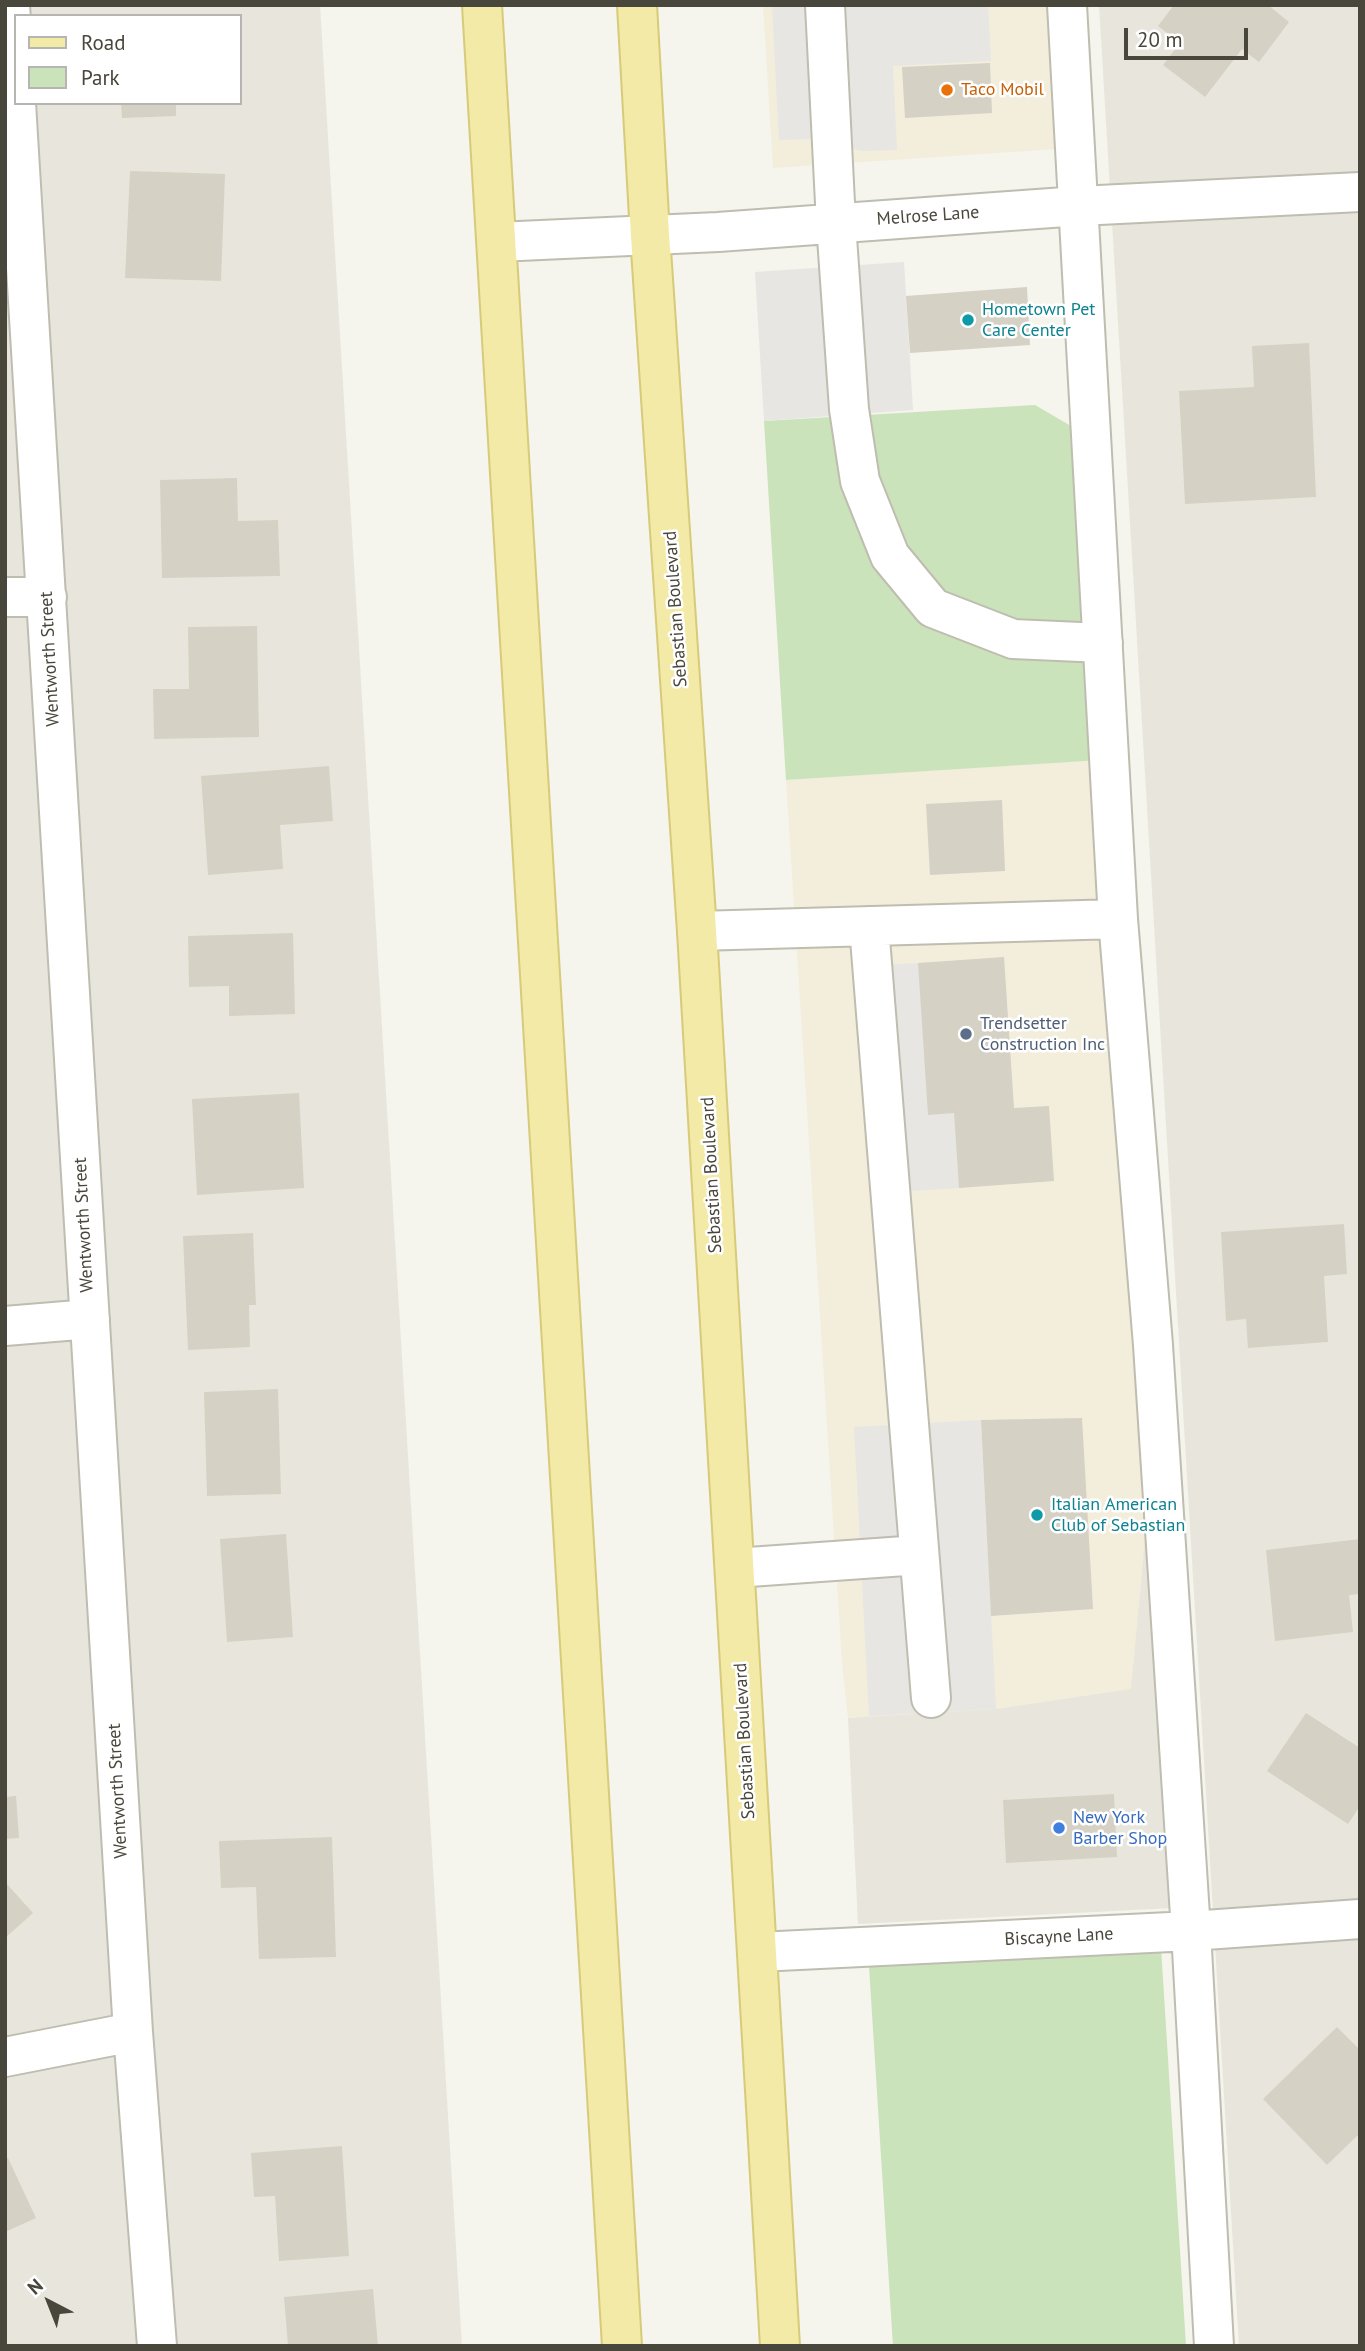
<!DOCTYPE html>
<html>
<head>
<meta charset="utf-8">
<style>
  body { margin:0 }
  #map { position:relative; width:1365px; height:2351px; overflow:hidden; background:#f5f4ed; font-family:"PT Sans",sans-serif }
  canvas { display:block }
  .frame { position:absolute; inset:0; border:7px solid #49463b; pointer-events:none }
  .legend { position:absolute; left:14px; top:14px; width:228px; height:91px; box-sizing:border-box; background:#fff; border:2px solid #b6b5b1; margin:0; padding:9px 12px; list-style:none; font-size:21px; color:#49463b }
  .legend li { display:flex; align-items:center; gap:14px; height:35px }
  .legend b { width:35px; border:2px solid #b6b5b1 }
  .north { position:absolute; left:14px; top:2267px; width:70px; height:70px; -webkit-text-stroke:5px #fff; paint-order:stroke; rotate:318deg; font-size:19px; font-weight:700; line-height:28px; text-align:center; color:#49463b }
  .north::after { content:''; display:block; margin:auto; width:24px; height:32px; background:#49463b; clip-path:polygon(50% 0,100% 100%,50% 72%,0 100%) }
  .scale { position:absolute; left:1124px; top:28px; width:124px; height:32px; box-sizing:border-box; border:4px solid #49463b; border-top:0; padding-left:9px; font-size:21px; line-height:24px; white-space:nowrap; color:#49463b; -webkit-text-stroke:5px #fff; paint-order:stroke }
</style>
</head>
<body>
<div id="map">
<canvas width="1365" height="2351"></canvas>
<div class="frame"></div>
<ul class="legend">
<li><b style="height:9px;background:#f3eaa8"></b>Road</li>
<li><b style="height:19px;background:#cae3bb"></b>Park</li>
</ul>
<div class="north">N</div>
<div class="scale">20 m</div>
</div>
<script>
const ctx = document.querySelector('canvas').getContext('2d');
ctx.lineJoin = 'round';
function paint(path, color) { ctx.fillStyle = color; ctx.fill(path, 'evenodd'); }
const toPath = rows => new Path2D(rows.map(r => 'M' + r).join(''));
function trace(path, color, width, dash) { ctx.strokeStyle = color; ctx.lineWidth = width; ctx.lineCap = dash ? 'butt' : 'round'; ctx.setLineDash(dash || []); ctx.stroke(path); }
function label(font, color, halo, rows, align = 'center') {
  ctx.font = font + ' "PT Sans",sans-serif'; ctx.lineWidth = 5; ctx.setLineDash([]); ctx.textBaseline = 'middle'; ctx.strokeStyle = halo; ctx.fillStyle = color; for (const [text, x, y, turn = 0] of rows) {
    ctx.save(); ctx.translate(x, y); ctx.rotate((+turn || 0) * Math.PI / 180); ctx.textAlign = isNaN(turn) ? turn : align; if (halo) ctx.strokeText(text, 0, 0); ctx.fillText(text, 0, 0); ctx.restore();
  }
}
paint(toPath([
  [5,5,320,5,462,2346,5,2346],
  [16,16,240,16,240,103,16,103],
  [1099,5,1360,5,1360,2346,1239,2346],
  [1149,1497,1193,1907,858,1924,848,1718,869,1716]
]), '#e8e6dc');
paint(toPath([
  [763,5,1049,5,1057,149,773,168],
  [1124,758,1149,1497,1131,1689,996,1709,848,1718,842,1662,786,780]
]), '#f3eddc');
paint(toPath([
  [1035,405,1083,433,1101,760,786,780,764,421],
  [1161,1947,1186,2346,893,2346,869,1966]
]), '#cae3bb');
paint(toPath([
  [772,5,988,5,991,61,893,66,897,150,862,151,814,139,779,140],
  [904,262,913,410,764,421,755,272],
  [918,963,954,1113,959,1188,897,1192,883,965],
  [981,1420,996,1709,869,1716,854,1427]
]), '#e7e6e3');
paint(toPath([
  [1174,5,1268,5,1289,22,1259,62,1242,49,1205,97,1163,65,1180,43,1158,26],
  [990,63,992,113,905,118,902,67],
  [121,103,176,103,176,116,122,118],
  [130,171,225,174,221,281,125,278],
  [1027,287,1030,345,910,353,906,296],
  [1309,343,1316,497,1185,504,1179,391,1254,387,1252,346],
  [237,478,238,521,278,520,280,576,162,578,160,480],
  [257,626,259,737,154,739,153,689,189,689,188,627],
  [329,766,333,821,280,825,283,869,208,875,201,776],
  [1002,800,1005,871,930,875,926,804],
  [293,933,295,1014,229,1016,229,986,189,987,188,936],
  [1004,957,1014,1108,1049,1106,1054,1181,959,1188,954,1113,928,1115,918,963],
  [299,1093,304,1188,197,1195,192,1099],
  [1344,1224,1347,1274,1324,1276,1328,1342,1248,1348,1246,1319,1226,1321,1221,1232],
  [253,1233,256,1305,249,1305,250,1347,188,1350,183,1236],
  [278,1389,281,1494,207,1496,204,1392],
  [1082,1418,1093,1609,991,1616,981,1420],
  [286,1534,293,1637,227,1642,220,1539],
  [1360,1539,1360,1594,1349,1595,1353,1632,1275,1641,1266,1550],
  [1306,1713,1360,1748,1360,1806,1348,1824,1267,1771],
  [1114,1794,1117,1857,1006,1863,1003,1800],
  [16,1796,19,1838,5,1839,5,1797],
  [332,1837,336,1957,259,1959,256,1887,221,1888,219,1841],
  [5,1882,33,1913,5,1938],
  [1337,2027,1360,2050,1360,2133,1327,2165,1263,2099],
  [342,2146,349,2256,279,2261,275,2196,254,2197,251,2153],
  [8,2158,36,2218,5,2232,5,2159],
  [373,2289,378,2346,288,2346,284,2297]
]), '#d5d1c4');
const minor = toPath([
  [10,5,16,95],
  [825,5,836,223,849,409,860,481,890,556,933,608,1013,639,1103,643],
  [1067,5,1118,919,1153,1345,1191,1931,1214,2346],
  [16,103,133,2032,157,2346],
  [497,242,718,232,1079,206,1360,192],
  [5,597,47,597],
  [869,926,931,1698],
  [697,931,1118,919],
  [5,1326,90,1319],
  [735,1568,919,1555],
  [758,1952,1191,1931,1360,1919],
  [5,2057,133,2032]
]);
const major = toPath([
  [482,5,622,2346],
  [637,5,650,235,697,931,780,2346]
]);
trace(minor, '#bfbdb0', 42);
trace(major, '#d7ca79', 42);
trace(minor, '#fff', 38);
trace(major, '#f3eaa8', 38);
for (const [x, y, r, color] of [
  [947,90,7,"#e8710a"],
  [968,320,7,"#0f9aa8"],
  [966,1034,7,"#5c6f8a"],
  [1037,1515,7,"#0f9aa8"],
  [1059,1828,7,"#3f7fe0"]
]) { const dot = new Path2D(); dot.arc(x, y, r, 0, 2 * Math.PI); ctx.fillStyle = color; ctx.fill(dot); trace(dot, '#fff', 2.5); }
label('18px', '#c56008', '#fff', [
  ["Taco Mobil",961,90]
], 'left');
label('18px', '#49463b', '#fff', [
  ["Melrose Lane",928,216,-4],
  ["Sebastian Boulevard",676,609,-94],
  ["Wentworth Street",50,659,-93],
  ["Sebastian Boulevard",712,1175,-93],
  ["Wentworth Street",84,1225,-93],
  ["Sebastian Boulevard",745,1741,-93],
  ["Wentworth Street",118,1791,-93],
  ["Biscayne Lane",1059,1937,-3]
]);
label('18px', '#0d838f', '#fff', [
  ["Hometown Pet",982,310],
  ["Care Center",982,331],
  ["Italian American",1051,1505],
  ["Club of Sebastian",1051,1526]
], 'left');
label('18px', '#4e5e75', '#fff', [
  ["Trendsetter",980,1024],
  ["Construction Inc",980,1045]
], 'left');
label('18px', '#366cbe', '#fff', [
  ["New York",1073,1818],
  ["Barber Shop",1073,1839]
], 'left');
</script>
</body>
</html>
